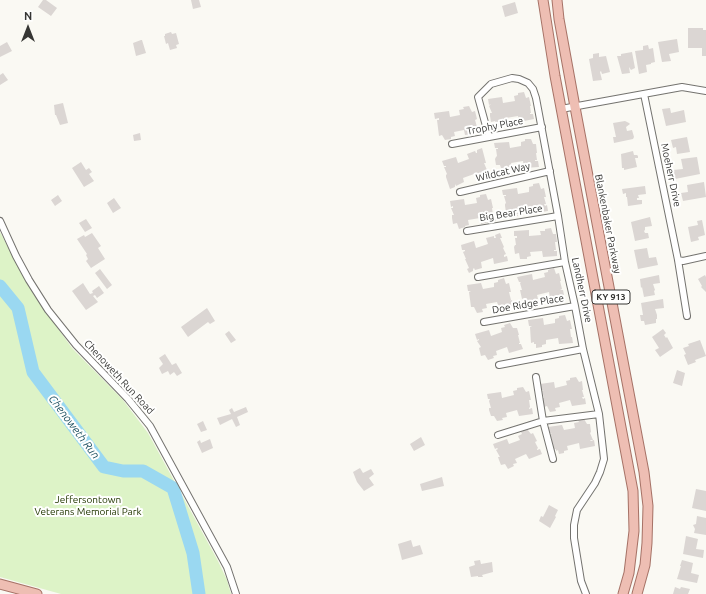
<!DOCTYPE html>
<html>
<head>
<meta charset="utf-8">
<style>
  body { margin:0 }
  #map { position:relative; width:706px; height:594px; overflow:hidden; background:#faf9f3; font-family:Ubuntu,sans-serif }
  canvas { display:block }
  .north { position:absolute; left:8px; top:8px; width:40px; height:40px; -webkit-text-stroke:3px #fffffe; paint-order:stroke; rotate:0deg; font-size:11px; font-weight:700; line-height:16px; text-align:center; color:#363634 }
  .north::after { content:''; display:block; margin:auto; width:14px; height:18px; background:#363634; clip-path:polygon(50% 0,100% 100%,50% 72%,0 100%) }
</style>
</head>
<body>
<div id="map">
<canvas width="706" height="594"></canvas>
<div class="north">N</div>
</div>
<script>
const ctx = document.querySelector('canvas').getContext('2d');
ctx.lineJoin = 'round';
function paint(path, color) { ctx.fillStyle = color; ctx.fill(path, 'evenodd'); }
const toPath = rows => new Path2D(rows.map(r => 'M' + r).join(''));
function trace(path, color, width, dash) { ctx.strokeStyle = color; ctx.lineWidth = width; ctx.lineCap = dash ? 'butt' : 'round'; ctx.setLineDash(dash || []); ctx.stroke(path); }
function label(font, color, halo, rows, align = 'center') {
  ctx.font = font + ' Ubuntu,sans-serif'; ctx.lineWidth = 4; ctx.setLineDash([]); ctx.textBaseline = 'middle'; ctx.strokeStyle = halo; ctx.fillStyle = color; for (const [text, x, y, turn = 0] of rows) {
    ctx.save(); ctx.translate(x, y); ctx.rotate((+turn || 0) * Math.PI / 180); ctx.textAlign = isNaN(turn) ? turn : align; if (halo) ctx.strokeText(text, 0, 0); ctx.fillText(text, 0, 0); ctx.restore();
  }
}
paint(toPath([
  [0,232,34,295,72,348,123,400,148,433,218,561,227,580,231,594,61,594,0,577]
]), '#ddf3c7');
trace(toPath([
  [0,286,18,308,33,372,104,467,123,471,143,471,173,488,193,553,199,594]
]), '#9ad8f1', 13);
paint(toPath([
  [43,0,46,0,57,8,51,16,38,7],
  [191,0,199,0,201,7,193,9],
  [515,2,518,13,505,17,502,6],
  [688,28,703,28,703,30,706,30,706,56,702,56,702,48,688,48],
  [171,32,172,34,176,33,179,44,176,45,177,48,170,50,168,43,166,44,164,36,165,36,165,34],
  [677,39,679,52,669,54,671,61,662,62,658,42],
  [141,40,142,40,146,53,136,56,133,43],
  [7,42,12,51,0,57,0,46],
  [648,45,649,49,653,48,655,62,651,63,651,64,646,65,647,72,639,74,635,51,643,50,643,46],
  [632,52,635,68,631,70,629,67,630,73,622,74,617,56,621,56,621,54],
  [599,53,599,57,606,56,610,72,602,74,601,71,600,72,602,80,593,81,589,59,593,58,593,54],
  [3,73,8,80,0,85,0,75],
  [524,92,526,98,529,97,531,106,530,106,531,113,530,113,530,114,533,114,534,119,519,122,518,116,506,118,507,123,503,123,503,125,498,127,495,121,491,122,490,116,490,113,492,113,489,106,491,104,489,105,488,99,502,97,503,103,515,101,514,96,518,95,518,93],
  [63,103,68,123,60,125,56,115,55,115,54,105],
  [469,106,472,112,475,111,477,119,475,120,477,127,475,127,476,128,478,128,479,133,465,135,464,130,454,132,455,136,451,137,451,139,445,140,442,135,439,136,437,120,439,120,439,118,435,119,434,113,449,111,450,117,460,115,459,110,464,109,463,107],
  [670,108,671,113,684,110,686,122,666,126,662,109],
  [625,121,629,123,630,124,626,127,627,131,632,130,634,137,633,139,614,143,613,137,616,137,613,123],
  [140,133,141,140,134,141,133,135],
  [687,137,690,152,677,154,676,147,673,148,671,140],
  [525,139,531,139,533,144,536,144,537,153,536,153,537,160,535,160,535,161,538,161,539,167,524,168,523,161,511,163,512,167,508,168,508,170,502,171,500,165,496,165,495,159,496,157,497,156,496,149,498,149,498,148,495,148,494,143,509,142,510,148,521,146,521,142,525,141],
  [482,148,486,163,484,163,487,170,485,170,486,171,488,171,490,176,476,180,474,174,463,178,464,182,456,186,455,184,455,187,450,189,446,177,446,175,447,174,444,167,446,167,446,166,444,166,442,161,456,157,458,163,469,159,467,154,475,151,476,153,477,153,477,150],
  [633,151,634,155,637,155,638,156,638,158,635,158,637,167,624,170,624,168,622,168,621,154],
  [697,157,700,174,675,179,673,170,683,169,681,159],
  [81,162,86,170,89,168,92,172,89,174,94,181,84,187,72,168],
  [704,182,706,197,683,201,681,193,688,192,687,185],
  [539,183,541,189,544,188,546,197,544,197,546,204,544,204,545,206,547,205,548,211,534,213,533,207,521,209,522,213,517,214,518,216,512,217,509,212,506,212,505,206,505,204,506,203,504,196,506,196,506,195,503,195,502,190,517,188,518,194,529,192,529,187,533,186,533,184],
  [645,186,646,194,638,195,639,198,637,198,637,200,642,200,642,204,628,206,627,197,626,197,626,193,623,194,622,189],
  [486,194,488,200,491,199,493,208,492,208,493,215,492,215,492,216,495,216,496,221,481,224,480,218,468,220,469,225,465,226,465,227,459,229,457,223,453,224,452,218,452,215,454,215,451,208,453,208,453,206,451,207,450,201,464,199,465,205,477,203,476,198,480,197,480,195],
  [58,195,62,201,55,206,51,200],
  [114,198,121,208,113,213,107,203],
  [650,217,652,226,645,227,645,230,644,231,645,233,648,233,649,238,635,241,631,222],
  [86,219,92,228,85,232,79,223],
  [702,220,705,235,698,237,699,240,691,242,688,227,698,225,697,221],
  [551,228,553,234,556,234,557,242,555,242,556,250,554,250,554,251,557,251,557,256,543,257,542,251,530,252,531,256,527,257,527,259,520,259,519,253,515,254,514,247,515,245,516,245,515,238,517,238,517,236,514,236,514,231,529,230,529,236,541,235,540,231,545,231,545,229],
  [92,233,101,246,98,248,105,259,91,268,86,261,88,259,86,255,87,254,77,239,84,235,85,237],
  [500,233,502,238,500,238,504,247,503,248,506,254,504,255,504,257,507,256,508,261,494,264,493,258,481,262,482,268,475,270,474,268,473,269,473,271,469,273,467,269,469,268,465,259,466,259,463,252,465,251,465,250,462,250,461,245,474,241,476,248,488,244,486,238,494,236,494,238,496,238,495,235],
  [647,248,649,258,656,257,658,265,638,269,634,250],
  [554,268,556,274,559,273,561,281,560,281,562,289,560,290,563,290,564,295,550,298,549,292,537,295,538,299,533,300,534,302,528,304,527,299,526,300,525,298,522,299,520,290,522,290,520,283,521,282,519,282,517,277,532,274,533,280,545,277,544,273,548,272,548,270],
  [100,269,112,285,107,289,95,273],
  [659,275,660,283,653,284,655,290,654,291,655,295,644,297,642,287,641,288,640,279],
  [705,275,706,277,706,292,701,287,702,286,698,279],
  [504,278,506,284,509,283,511,292,509,292,511,300,510,301,512,300,513,306,499,308,497,302,486,304,487,308,482,309,483,312,477,313,474,307,471,307,469,292,471,291,468,291,467,285,481,283,483,289,494,287,494,283,498,282,498,280],
  [83,283,90,294,93,293,92,291,99,286,104,293,97,298,95,295,93,296,98,302,86,310,72,291],
  [663,299,664,308,655,309,657,315,657,319,656,319,656,323,645,325,644,321,641,321,640,315,643,315,641,303],
  [207,308,215,321,210,324,208,322,188,337,181,327],
  [565,315,567,321,570,320,572,329,570,329,571,337,569,337,572,337,573,343,559,344,558,338,546,340,546,344,542,345,542,347,536,348,536,344,534,344,534,342,531,343,530,327,532,326,529,326,528,320,543,318,544,325,555,323,555,319,559,318,559,316],
  [510,323,513,328,517,328,519,335,518,335,520,343,519,343,519,344,521,344,523,349,509,353,507,347,496,351,497,355,493,356,494,358,488,360,485,355,481,356,479,348,481,347,477,341,479,340,479,339,477,340,475,334,489,330,491,336,502,332,501,328,505,327,504,325],
  [663,329,666,333,664,335,666,338,667,337,673,348,660,357,655,350,659,348,652,337],
  [229,331,236,340,231,343,225,334],
  [700,340,706,356,695,360,696,362,688,365,684,355,686,354,683,348,689,346,688,344],
  [165,354,172,365,176,363,182,373,177,376,174,372,170,375,168,371,162,374,159,368,163,364,159,358],
  [677,370,685,373,682,386,673,383],
  [576,377,579,382,582,381,583,390,582,390,584,397,582,397,583,399,585,398,586,404,572,406,570,400,559,403,560,407,555,408,556,411,550,412,547,406,544,407,542,398,544,398,542,391,544,391,541,390,540,384,554,382,555,388,567,385,566,381,570,380,570,378],
  [523,387,526,392,529,391,531,400,529,400,530,407,529,408,529,409,532,408,533,414,519,416,517,410,506,413,507,417,502,418,503,420,497,421,494,416,491,416,489,410,489,408,491,408,489,401,490,399,488,399,487,394,501,392,502,398,514,395,513,391,517,390,517,388],
  [246,407,248,412,237,417,240,425,236,427,232,419,220,425,217,418,231,414,229,410,232,408,234,412],
  [584,419,587,424,590,424,591,432,590,433,593,440,590,440,591,441,594,440,595,446,580,449,579,443,567,446,568,450,564,451,564,453,559,454,558,450,556,451,556,449,553,450,550,441,552,441,550,434,552,433,549,433,548,427,562,425,564,430,575,428,574,423,579,422,578,420],
  [203,421,207,430,201,432,197,424],
  [527,429,531,434,533,433,537,441,535,442,538,448,537,449,537,450,540,449,542,454,529,459,526,454,515,459,517,463,513,464,514,466,508,469,505,464,501,465,499,460,498,457,500,457,496,450,498,449,497,448,495,449,493,444,507,439,509,444,520,440,518,436,522,434,521,432],
  [421,437,425,445,414,451,410,444],
  [210,439,213,448,202,453,197,442,200,440,201,443],
  [360,468,363,473,371,469,374,474,369,478,374,485,364,491,357,482,353,472],
  [442,477,444,486,422,491,420,484],
  [696,489,706,491,706,511,692,508],
  [549,505,558,510,555,516,556,517,550,528,539,521,541,516,543,517],
  [697,516,706,518,706,535,694,533,695,529,693,525,696,524],
  [686,536,698,539,696,549,704,550,703,558,683,554],
  [411,540,413,547,420,545,423,554,402,560,398,544],
  [480,560,481,564,492,562,493,572,482,575,483,577,478,577,478,576,471,577,469,567,475,565,474,561],
  [682,560,693,563,691,573,699,575,697,583,677,579,681,566,680,566],
  [675,587,680,589,681,587,690,589,688,594,673,594]
]), '#dbd6d3');
const minor = toPath([
  [644,94,678,260,687,316],
  [561,109,682,87,706,91],
  [489,137,478,97,491,84,512,78,519,79,528,83,533,89,536,98,558,216,565,262,575,306,583,349,599,414,604,459,600,472,595,483,577,510,574,525,574,538,581,581,586,594],
  [452,144,542,127],
  [460,192,550,171],
  [0,221,16,256,29,280,48,310,76,345,128,399,150,426,227,567,236,594],
  [467,231,558,216],
  [678,260,683,261,706,256],
  [478,277,565,262],
  [484,322,575,306],
  [499,365,583,349],
  [536,377,543,421,553,459],
  [498,435,543,421,599,414]
]);
const primary = toPath([
  [543,0,555,76,633,491,634,531,629,573,623,594],
  [557,0,559,19,575,107,644,472,648,506,647,543,645,565,637,594],
  [0,584,37,594]
]);
trace(minor, '#74736f', 8);
trace(primary, '#a67266', 11);
trace(minor, '#fff', 6);
trace(primary, '#eebeb3', 9);
for (const [x, y, w] of [
  [611,297,38]
]) { const box = new Path2D(); box.roundRect(x - w / 2, y - 7, w, 14, 3); ctx.fillStyle = '#fffffe'; ctx.fill(box); trace(box, '#363634', 1); }
label('bold 9px', '#363634', null, [
  ["KY 913",611,297]
]);
label('10px', '#363634', '#fffffe', [
  ["Trophy Place",495,126,-11],
  ["Wildcat Way",503,172,-13],
  ["Moeherr Drive",671,175,78],
  ["Big Bear Place",511,213,-9],
  ["Blankenbaker Parkway",608,224,79],
  ["Landherr Drive",582,290,78],
  ["Doe Ridge Place",528,304,-10],
  ["Chenoweth Run Road",119,377,47]
]);
label('10px', '#223700', '#fffffe', [
  ["Jeffersontown",88,500],
  ["Veterans Memorial Park",88,512]
]);
label('italic 11px', '#1d5061', '#fffffe', [
  ["Chenoweth Run",74,427,53]
]);
</script>
</body>
</html>
